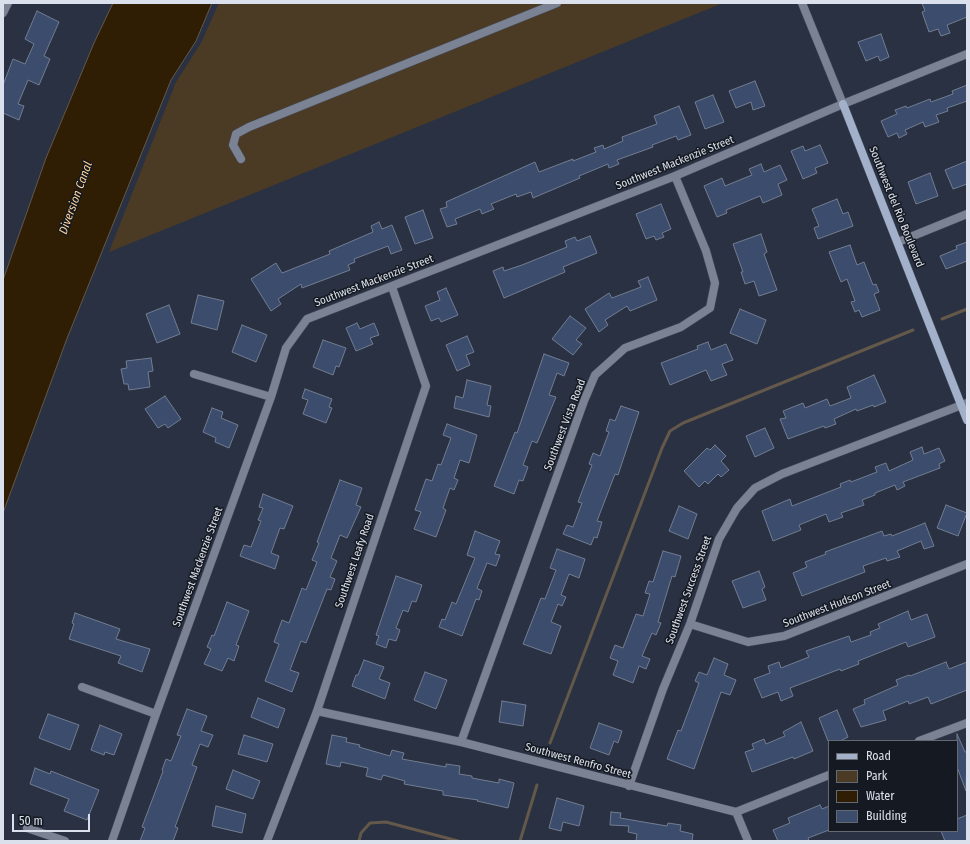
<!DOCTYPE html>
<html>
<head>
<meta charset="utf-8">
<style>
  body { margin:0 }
  #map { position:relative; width:970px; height:844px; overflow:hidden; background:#293142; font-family:"Fira Sans Condensed",sans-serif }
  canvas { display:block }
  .frame { position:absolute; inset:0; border:4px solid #dbe1ec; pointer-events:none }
  .legend { position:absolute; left:828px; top:740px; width:130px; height:92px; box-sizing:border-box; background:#151921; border:1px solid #646972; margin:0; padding:5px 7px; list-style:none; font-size:12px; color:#dbe1ec }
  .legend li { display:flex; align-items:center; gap:8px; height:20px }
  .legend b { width:20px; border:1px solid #646972 }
  .scale { position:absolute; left:12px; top:814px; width:78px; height:18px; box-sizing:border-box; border:2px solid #dbe1ec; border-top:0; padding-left:5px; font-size:12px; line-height:14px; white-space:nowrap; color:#dbe1ec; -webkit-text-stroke:3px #151921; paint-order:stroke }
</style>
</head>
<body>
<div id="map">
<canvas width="970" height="844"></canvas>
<div class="frame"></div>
<ul class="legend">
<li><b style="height:5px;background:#a2b0ca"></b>Road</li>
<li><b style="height:11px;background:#4b3b25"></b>Park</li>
<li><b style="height:11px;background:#2f1e04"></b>Water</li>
<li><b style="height:11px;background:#3b4c6c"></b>Building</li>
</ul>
<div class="scale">50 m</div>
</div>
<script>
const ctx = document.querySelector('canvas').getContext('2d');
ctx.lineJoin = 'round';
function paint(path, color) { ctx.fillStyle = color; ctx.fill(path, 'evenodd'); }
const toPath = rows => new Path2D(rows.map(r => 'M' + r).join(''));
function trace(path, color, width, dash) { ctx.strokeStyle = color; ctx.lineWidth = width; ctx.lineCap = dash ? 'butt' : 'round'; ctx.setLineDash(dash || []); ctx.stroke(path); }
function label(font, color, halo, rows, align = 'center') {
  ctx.font = font + ' "Fira Sans Condensed",sans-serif'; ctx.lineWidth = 3; ctx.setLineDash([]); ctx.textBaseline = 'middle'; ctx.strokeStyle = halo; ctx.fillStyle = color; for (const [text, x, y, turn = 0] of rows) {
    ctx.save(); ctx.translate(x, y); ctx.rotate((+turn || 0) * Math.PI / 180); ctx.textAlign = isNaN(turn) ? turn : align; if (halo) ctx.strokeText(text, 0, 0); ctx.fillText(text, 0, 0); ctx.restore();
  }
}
paint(toPath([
  [219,3,723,3,109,252,176,82,201,43]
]), '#4b3b25');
const water = toPath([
  [113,3,212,3,196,41,171,80,66,341,3,513,3,280,46,158,94,43,113,3]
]);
paint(water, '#2f1e04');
trace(water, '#63584a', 1);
trace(toPath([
  [942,319,967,309],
  [550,743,662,448,670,431,683,423,913,330],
  [359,841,361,833,370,823,386,822,458,841],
  [520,841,537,785]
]), '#63584a', 3);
const building = toPath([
  [922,3,967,3,967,17,947,25,950,33,941,36,938,29,929,32,922,12,925,11,922,3],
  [37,11,59,22,44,56,50,59,39,85,28,80,18,104,24,106,19,120,3,113,3,85,13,59,25,64,34,44,25,39,37,11],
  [881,34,889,57,880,61,878,56,866,61,858,42,881,34],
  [755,81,765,106,753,110,751,102,736,108,729,91,755,81],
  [967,85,967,101,947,108,948,111,936,115,939,122,925,127,923,122,905,130,907,134,899,138,897,133,888,137,881,121,897,114,895,110,906,106,907,108,930,99,931,102,953,94,952,91,967,85],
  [713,95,724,122,705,129,695,102,713,95],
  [679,106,691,135,678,140,676,136,652,145,653,147,617,160,619,164,609,168,608,164,579,176,580,178,533,198,531,192,517,197,516,194,491,204,494,209,482,214,480,209,455,219,457,224,447,227,440,209,447,207,446,202,535,162,539,172,573,159,573,161,596,152,594,148,603,145,604,149,623,141,622,137,657,124,654,116,679,106],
  [820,145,828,163,815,168,817,173,803,179,791,151,803,146,805,151,820,145],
  [967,161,967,184,953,189,945,170,967,161],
  [761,164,764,172,780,165,787,180,778,184,782,195,763,203,760,196,726,210,727,213,717,217,704,186,722,178,725,186,752,175,749,169,761,164],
  [930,173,938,196,916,204,908,182,930,173],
  [837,199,843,214,848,212,853,226,818,239,814,228,819,226,812,209,837,199],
  [661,204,671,229,662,233,664,237,656,240,654,236,646,239,636,214,661,204],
  [423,210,433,238,415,244,405,217,423,210],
  [379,222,382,229,392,225,402,250,391,254,388,246,354,259,355,262,348,265,350,270,302,288,301,284,278,299,281,304,271,311,251,279,276,263,282,273,330,254,329,251,373,232,371,226,379,222],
  [761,234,767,252,764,254,777,290,759,296,754,281,745,284,741,272,743,272,733,244,761,234],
  [590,236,597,253,563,267,565,272,504,298,493,271,503,267,504,271,522,265,567,247,565,241,575,237,577,241,590,236],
  [967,242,967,261,946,269,940,256,957,249,956,246,967,242],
  [850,245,857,265,864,262,873,285,876,284,879,292,874,294,880,310,862,317,859,310,855,312,851,302,855,301,847,279,841,282,829,252,850,245],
  [648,277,657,300,630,311,627,306,605,320,608,325,599,332,585,309,609,293,612,298,641,287,638,281,648,277],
  [446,288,458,315,441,322,439,318,431,321,425,306,440,300,437,292,446,288],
  [198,295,224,301,217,330,191,323,198,295],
  [169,305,180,334,157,343,146,314,169,305],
  [740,309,766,320,757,344,730,333,740,309],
  [570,316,586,328,576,340,582,344,573,355,552,339,570,316],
  [357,323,360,329,374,323,379,335,370,338,373,344,356,351,346,328,357,323],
  [242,325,267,335,256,362,232,352,242,325],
  [467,336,474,352,466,355,470,365,457,371,446,345,467,336],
  [323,340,346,348,339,367,336,366,333,375,313,367,323,340],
  [708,342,711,350,726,344,733,360,722,364,727,375,711,381,706,370,670,385,661,363,698,349,697,346,708,342],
  [544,354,569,363,564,376,557,373,549,395,556,397,537,443,532,441,523,465,528,467,523,481,519,480,514,494,494,486,515,432,517,433,544,354],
  [151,358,153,371,148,372,150,387,129,390,128,384,124,384,121,369,127,368,126,361,151,358],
  [874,375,886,402,874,407,873,405,857,411,856,409,834,419,836,424,825,428,824,426,788,439,780,419,786,418,783,411,803,403,805,408,827,399,830,406,851,398,847,387,874,375],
  [467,380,491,386,487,405,491,406,489,417,454,408,456,396,463,398,467,380],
  [305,389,332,399,329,407,332,408,326,423,303,414,308,400,302,398,305,389],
  [165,396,181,419,168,428,165,424,158,428,145,409,165,396],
  [621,406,639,412,618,475,615,474,597,521,602,522,597,538,594,537,591,545,563,534,567,525,573,527,582,503,578,502,592,465,589,464,593,453,600,456,609,432,606,431,610,419,615,421,621,406],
  [212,408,223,412,221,418,238,425,229,448,215,442,216,438,203,432,212,408],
  [447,424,477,435,469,463,460,460,454,478,458,480,454,490,450,488,443,508,446,510,436,537,414,529,421,512,415,510,426,479,432,481,438,464,441,465,451,438,443,435,447,424],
  [765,428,774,448,755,457,746,436,765,428],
  [715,445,726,456,721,461,729,470,721,477,718,474,708,484,705,481,699,487,684,471,707,448,710,450,715,445],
  [922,447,924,454,939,448,945,461,939,464,940,468,903,482,905,486,897,490,895,485,875,493,875,495,862,500,864,505,841,513,843,517,829,522,826,514,799,525,801,530,773,541,762,511,790,499,792,506,841,487,840,484,850,480,851,482,877,472,875,467,886,463,889,471,913,460,910,452,922,447],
  [340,480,362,488,356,505,361,507,347,538,340,535,331,558,337,561,330,577,335,579,331,590,327,589,306,643,301,641,290,670,299,673,292,692,265,681,279,644,274,642,282,620,289,623,302,588,306,590,317,562,312,560,319,543,317,542,340,480],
  [263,494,293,506,284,529,280,528,271,553,279,556,275,569,240,556,244,545,251,547,261,521,258,520,263,508,259,507,263,494],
  [946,505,967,513,958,536,937,528,946,505],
  [679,506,697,514,688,539,669,531,679,506],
  [925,523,934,546,924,549,921,541,897,551,900,557,887,561,886,558,863,566,865,572,802,596,793,573,807,567,805,562,826,554,825,552,882,531,884,536,891,534,892,536,925,523],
  [475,531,500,541,495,554,500,555,496,566,487,563,477,588,482,591,479,600,476,599,462,636,439,627,442,619,445,620,452,602,456,604,475,558,467,555,475,531],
  [557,549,585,559,579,578,569,574,561,595,566,597,562,606,558,604,551,622,561,626,551,654,523,644,541,598,545,599,556,570,550,568,557,549],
  [663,551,681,556,675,577,672,576,658,622,661,623,656,635,652,633,642,656,650,659,646,669,639,666,633,683,613,675,618,661,610,658,615,645,623,648,636,614,643,616,650,594,645,593,649,581,653,582,663,551],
  [759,571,765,587,762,589,766,600,743,608,732,581,759,571],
  [396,576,422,585,416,602,412,601,408,612,403,610,396,628,400,630,396,641,389,639,386,648,376,644,379,636,376,635,396,576],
  [227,602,249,611,236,645,239,646,234,661,228,658,222,671,204,664,211,649,207,647,212,635,214,636,227,602],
  [908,611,911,620,927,614,935,637,908,647,906,642,858,661,859,664,841,671,840,669,790,688,793,696,781,701,778,692,762,698,754,679,770,673,768,666,779,662,781,668,809,657,806,651,849,636,851,642,871,635,870,632,880,628,878,624,908,611],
  [75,613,120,629,116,639,150,649,142,672,118,663,121,656,69,639,74,624,72,623,75,613],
  [714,658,728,664,724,675,736,680,730,695,721,692,694,769,667,759,678,730,681,731,699,683,695,681,699,672,707,675,714,658],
  [364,660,384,667,379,679,390,683,385,699,352,686,356,675,358,675,364,660],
  [946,662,949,669,967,662,967,690,931,704,928,697,909,704,908,701,883,711,886,720,861,727,853,709,865,704,864,700,898,685,896,680,909,675,910,676,946,662],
  [425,672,447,680,436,709,414,700,425,672],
  [258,698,285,709,278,728,251,717,258,698],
  [502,701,526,705,523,726,499,722,502,701],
  [187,709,207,716,201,731,213,735,208,747,200,744,192,765,197,767,175,827,178,828,173,841,140,841,145,828,142,827,163,771,162,770,166,759,171,761,181,736,177,735,187,709],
  [837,710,848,737,840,741,828,741,819,718,837,710],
  [48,714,79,725,70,750,39,738,48,714],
  [801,722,813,751,794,759,793,757,752,772,745,752,754,749,752,744,764,739,766,744,785,736,783,732,801,722],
  [599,723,622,731,618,743,614,741,609,755,590,748,599,723],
  [100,725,122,734,114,755,105,752,104,755,91,750,100,725],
  [957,734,965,752,967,752,966,791,957,767,957,734],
  [244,735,273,744,267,762,238,754,244,735],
  [332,735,347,738,346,742,360,745,359,747,390,756,392,750,404,753,402,759,446,767,446,764,460,766,459,774,472,776,472,778,499,783,499,779,514,783,508,808,477,801,478,800,443,795,443,791,404,784,405,781,383,775,381,780,366,776,368,768,341,762,340,767,326,764,332,735],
  [35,768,50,774,51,771,99,790,87,820,64,811,69,799,30,784,35,768],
  [233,770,260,781,253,799,226,789,233,770],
  [557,798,584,806,579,826,563,822,561,831,549,828,557,798],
  [820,805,822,809,829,806,829,830,808,838,809,841,778,841,773,830,790,823,788,818,820,805],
  [216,806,246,814,242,833,212,826,216,806],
  [611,812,621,813,620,818,667,826,668,823,681,825,680,831,693,834,692,841,636,841,637,834,628,832,629,826,610,825,611,812],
  [967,815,967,841,945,841,941,831,957,831,957,819,967,815]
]);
paint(building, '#3b4c6c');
trace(building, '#737d91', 1);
const street = toPath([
  [802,3,843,104],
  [3,13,8,3],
  [241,159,233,145,236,134,249,127,557,3],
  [898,242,967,214],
  [194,374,271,397],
  [690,624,748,642,784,636,967,564],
  [82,687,156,714],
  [317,711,461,742,736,812,829,775],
  [919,741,967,723],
  [461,742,584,401,595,375,625,348,681,327,710,308,715,283,706,251,675,176],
  [629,786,663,689,690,624,719,539,737,508,755,488,782,474,967,403],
  [736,812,748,841],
  [27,828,65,841],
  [112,841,156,714,271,397,286,348,307,319,675,176,843,104,967,54],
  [267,841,317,711,426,386,392,287]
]);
const secondary = toPath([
  [843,104,967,420]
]);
trace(street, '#454d5d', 9);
trace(secondary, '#454d5d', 9);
trace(street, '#7a8293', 8);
trace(secondary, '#a2b0ca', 8);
label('11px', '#dbe1ec', '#151921', [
  ["Southwest Mackenzie Street",675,163,-22],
  ["Southwest del Rio Boulevard",896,207,68],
  ["Southwest Mackenzie Street",374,281,-21],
  ["Southwest Vista Road",565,425,-69],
  ["Southwest Leafy Road",355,561,-71],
  ["Southwest Mackenzie Street",198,567,-70],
  ["Southwest Success Street",689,590,-70],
  ["Southwest Hudson Street",837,604,-21],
  ["Southwest Renfro Street",578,761,15]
]);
label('italic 12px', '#ffd499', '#151921', [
  ["Diversion Canal",76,198,-70]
]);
</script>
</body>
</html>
